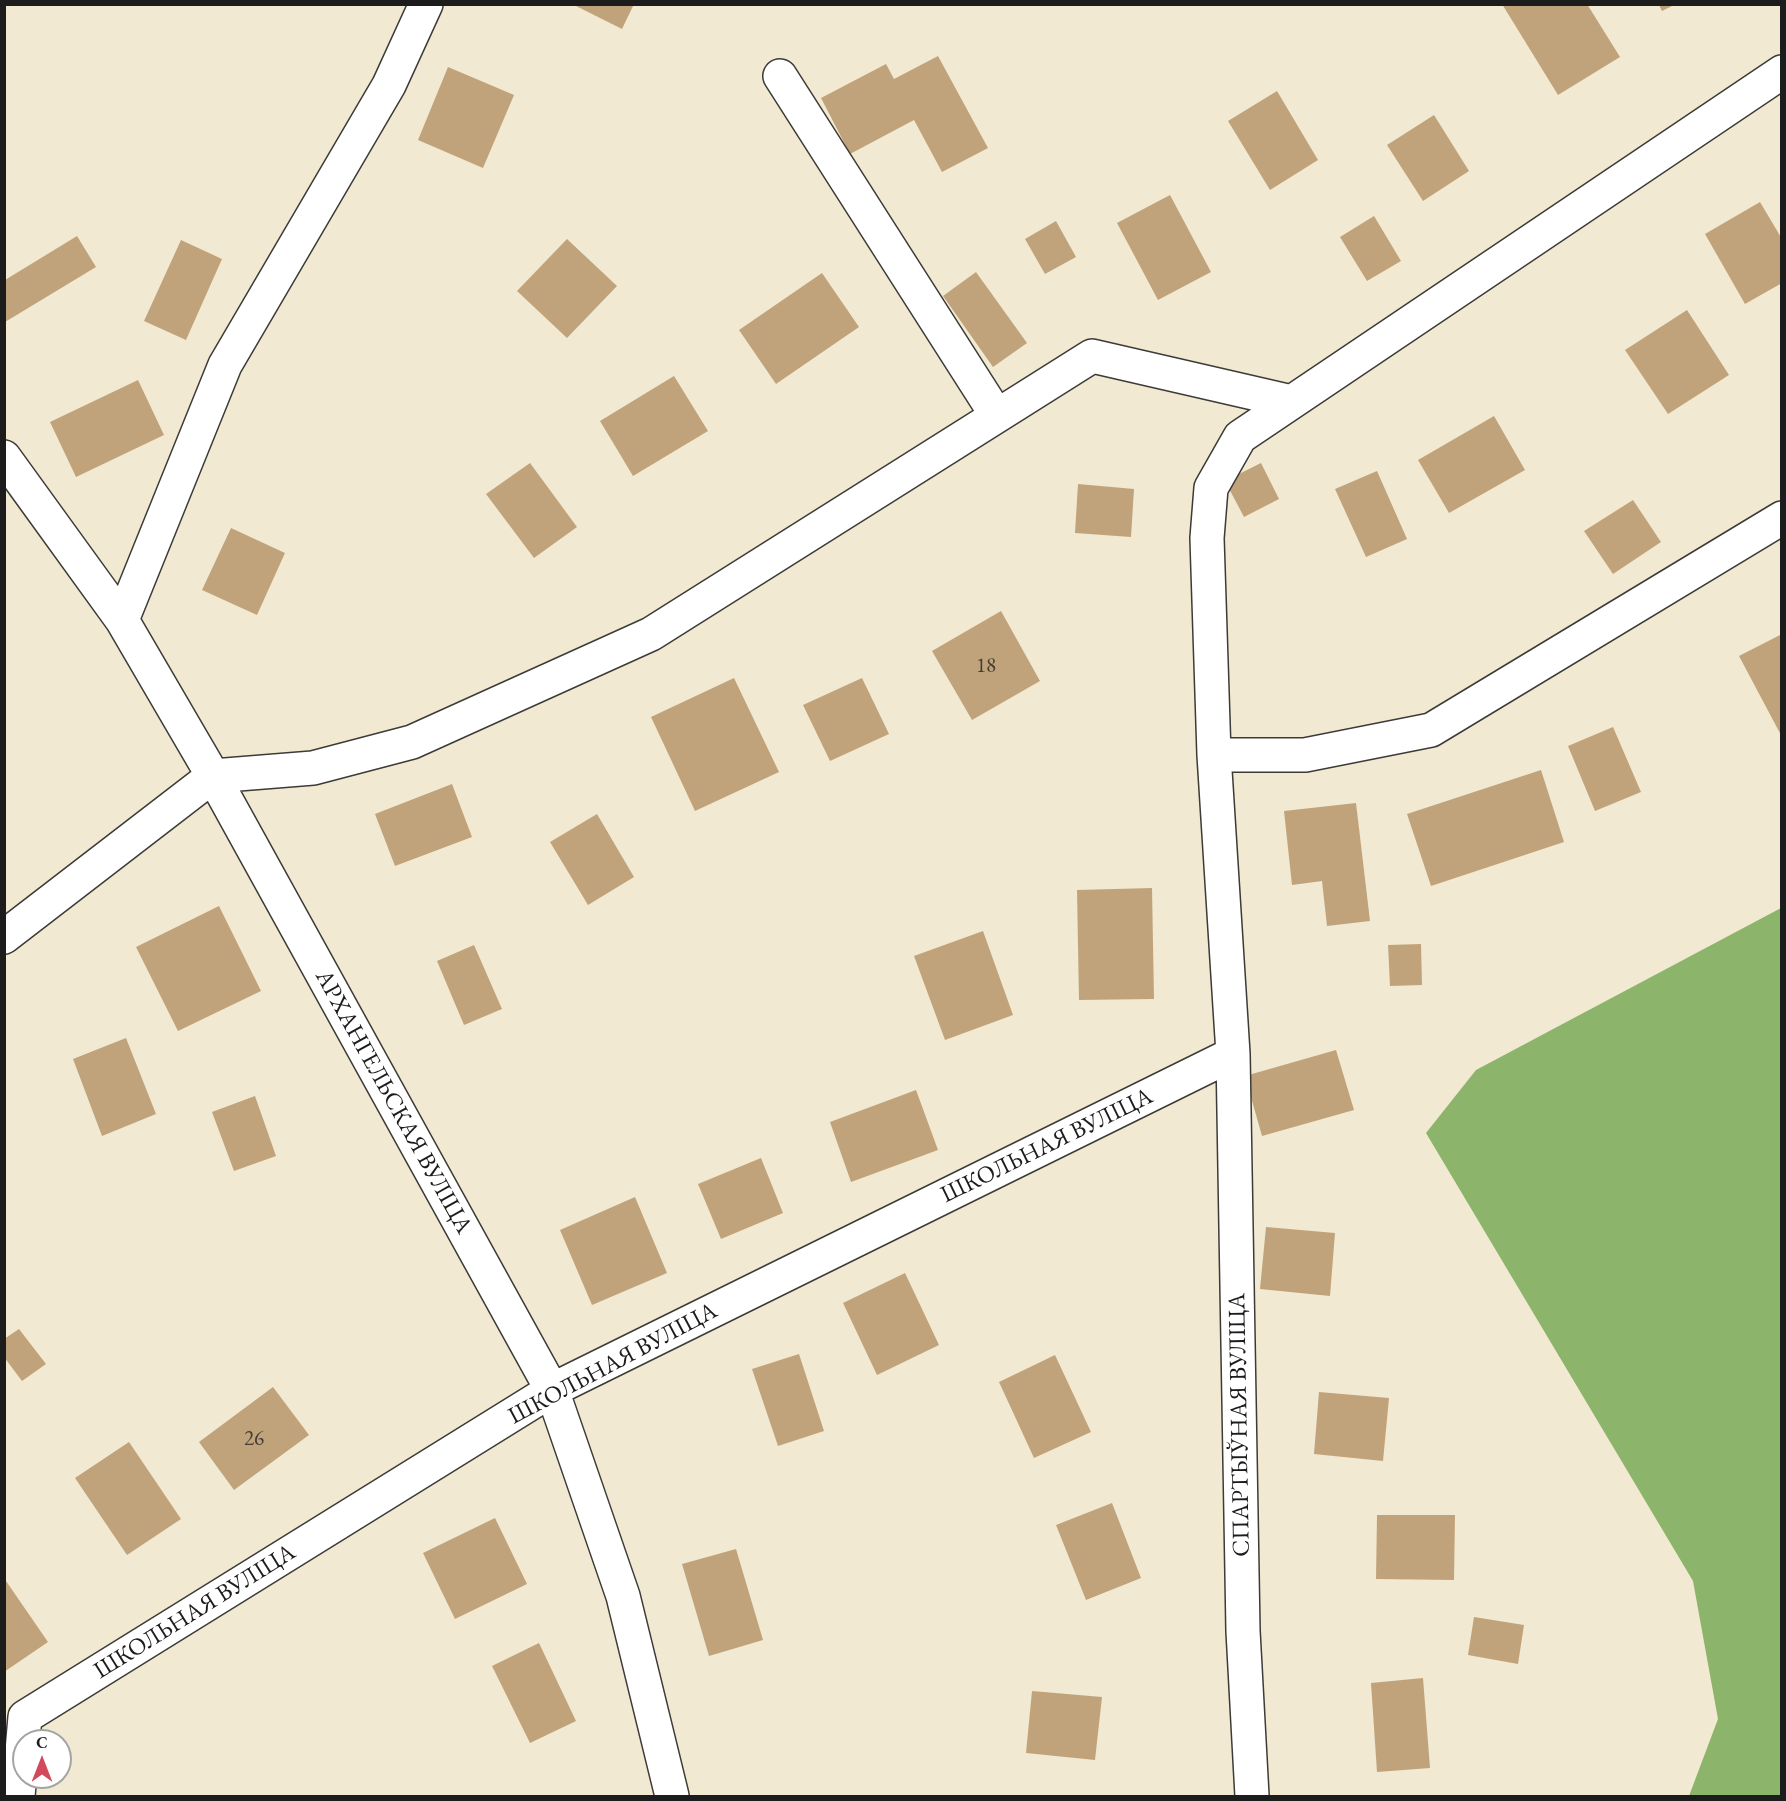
<!DOCTYPE html>
<html>
<head>
<meta charset="utf-8">
<style>
  body { margin:0 }
  #map { position:relative; width:1786px; height:1801px; overflow:hidden; background:#f1e9d1; font-family:"EB Garamond",serif }
  canvas { display:block }
  .frame { position:absolute; inset:0; border:6px solid #1c1c1c; pointer-events:none }
  .north { position:absolute; left:12px; top:1729px; width:60px; height:60px; box-sizing:border-box; background:#fff; border:2px solid #a4a4a4; border-radius:50%; rotate:0deg; font-size:16px; font-weight:700; line-height:24px; text-align:center; color:#1c1c1c }
  .north::after { content:''; display:block; margin:auto; width:21px; height:27px; background:#d1495b; clip-path:polygon(50% 0,100% 100%,50% 72%,0 100%) }
</style>
</head>
<body>
<div id="map">
<canvas width="1786" height="1801"></canvas>
<div class="frame"></div>
<div class="north">С</div>
</div>
<script>
const ctx = document.querySelector('canvas').getContext('2d');
ctx.lineJoin = 'round';
function paint(path, color) { ctx.fillStyle = color; ctx.fill(path, 'evenodd'); }
const toPath = rows => new Path2D(rows.map(r => 'M' + r).join(''));
function trace(path, color, width, dash) { ctx.strokeStyle = color; ctx.lineWidth = width; ctx.lineCap = dash ? 'butt' : 'round'; ctx.setLineDash(dash || []); ctx.stroke(path); }
function label(font, color, halo, rows, align = 'center') {
  ctx.font = font + ' "EB Garamond",serif'; ctx.lineWidth = 4.5; ctx.setLineDash([]); ctx.textBaseline = 'middle'; ctx.strokeStyle = halo; ctx.fillStyle = color; for (const [text, x, y, turn = 0] of rows) {
    ctx.save(); ctx.translate(x, y); ctx.rotate((+turn || 0) * Math.PI / 180); ctx.textAlign = isNaN(turn) ? turn : align; if (halo) ctx.strokeText(text, 0, 0); ctx.fillText(text, 0, 0); ctx.restore();
  }
}
paint(toPath([
  [1781,908,1781,1796,1689,1796,1718,1719,1693,1581,1426,1133,1476,1070]
]), '#8cb46a');
paint(toPath([
  [572,4,634,4,622,29],
  [1502,4,1587,4,1620,57,1558,95],
  [1659,5,1674,5,1662,11],
  [938,56,988,148,942,172,914,120,850,154,821,98,886,64,894,79],
  [448,67,514,95,483,168,418,140],
  [1277,91,1318,160,1270,190,1228,121],
  [1434,115,1469,171,1423,201,1387,145],
  [1170,195,1211,272,1158,300,1117,223],
  [1760,202,1782,239,1782,283,1745,304,1705,234],
  [1374,216,1401,261,1367,281,1340,237],
  [1056,221,1076,257,1045,274,1025,239],
  [77,236,96,267,5,322,5,280],
  [567,239,617,286,567,338,517,291],
  [181,240,222,259,186,340,144,321],
  [976,272,1027,343,993,367,943,296],
  [822,273,859,327,776,384,739,330],
  [1687,310,1729,375,1668,414,1625,350],
  [674,376,708,431,633,476,600,421],
  [138,380,164,435,76,477,50,422],
  [1494,416,1525,470,1449,513,1418,460],
  [530,463,577,527,534,558,486,494],
  [1261,463,1279,499,1244,517,1225,481],
  [1377,471,1407,539,1366,557,1335,489],
  [1078,484,1134,489,1131,537,1075,533],
  [1633,500,1661,542,1613,574,1584,531],
  [231,528,285,553,257,615,202,590],
  [1001,611,1040,681,972,720,932,651],
  [1782,634,1782,737,1739,656],
  [734,678,779,772,695,811,651,717],
  [862,678,889,734,830,761,803,705],
  [1613,727,1641,792,1595,811,1568,746],
  [1541,770,1564,842,1431,886,1407,814],
  [452,784,472,837,395,866,375,814],
  [1356,803,1370,921,1327,926,1322,881,1292,885,1284,811],
  [597,814,634,877,588,905,550,842],
  [1152,888,1154,999,1079,1000,1077,890],
  [219,906,261,991,178,1031,136,947],
  [983,931,1013,1015,945,1040,914,956],
  [1421,944,1422,985,1390,986,1388,945],
  [474,945,502,1009,464,1025,437,961],
  [126,1038,156,1114,102,1136,73,1059],
  [1336,1050,1354,1110,1262,1136,1245,1076],
  [916,1090,938,1150,851,1182,830,1122],
  [255,1096,276,1156,234,1171,212,1112],
  [761,1158,783,1213,721,1239,698,1184],
  [635,1197,667,1273,592,1305,560,1230],
  [1266,1227,1335,1233,1330,1296,1260,1289],
  [905,1273,939,1345,877,1375,843,1303],
  [19,1329,46,1364,22,1381,4,1357,4,1339],
  [799,1354,824,1431,778,1446,752,1369],
  [1055,1355,1091,1432,1034,1458,999,1382],
  [273,1387,309,1435,234,1490,199,1442],
  [1319,1392,1389,1398,1383,1461,1314,1454],
  [129,1442,181,1519,127,1555,75,1478],
  [1112,1503,1141,1578,1086,1600,1056,1525],
  [1377,1515,1455,1515,1454,1580,1376,1579],
  [495,1518,527,1584,455,1619,423,1553],
  [736,1549,763,1640,709,1656,682,1564],
  [6,1581,48,1642,4,1672,4,1582],
  [1474,1617,1524,1625,1518,1664,1468,1655],
  [539,1643,576,1721,530,1743,492,1666],
  [1423,1678,1430,1768,1377,1772,1371,1683],
  [1032,1691,1102,1697,1095,1760,1026,1753]
]), '#c1a37b');
const minor = toPath([
  [780,76,992,408],
  [4,457,122,620,213,776,552,1390,623,1596,672,1796],
  [122,620,225,365,389,85,426,4],
  [1214,755,1305,755,1431,730,1782,518],
  [4,937,213,776,313,768,412,742,651,634,1092,356,1292,402],
  [18,1796,25,1717,552,1390,1233,1054],
  [1252,1796,1243,1631,1233,1054,1214,755,1207,538,1211,488,1240,437,1782,72]
]);
trace(minor, '#3c3b37', 36);
trace(minor, '#fff', 33);
label('21px', '#453e34', null, [
  ["18",986,666],
  ["26",254,1439]
]);
label('24px', '#1c1c1c', '#fff', [
  ["АРХАНГЕЛЬСКАЯ ВУЛІЦА",393,1102,61],
  ["ШКОЛЬНАЯ ВУЛІЦА",1047,1146,-26],
  ["ШКОЛЬНАЯ ВУЛІЦА",613,1364,-28],
  ["СПАРТЫЎНАЯ ВУЛІЦА",1240,1425,-91],
  ["ШКОЛЬНАЯ ВУЛІЦА",195,1612,-32]
]);
</script>
</body>
</html>
